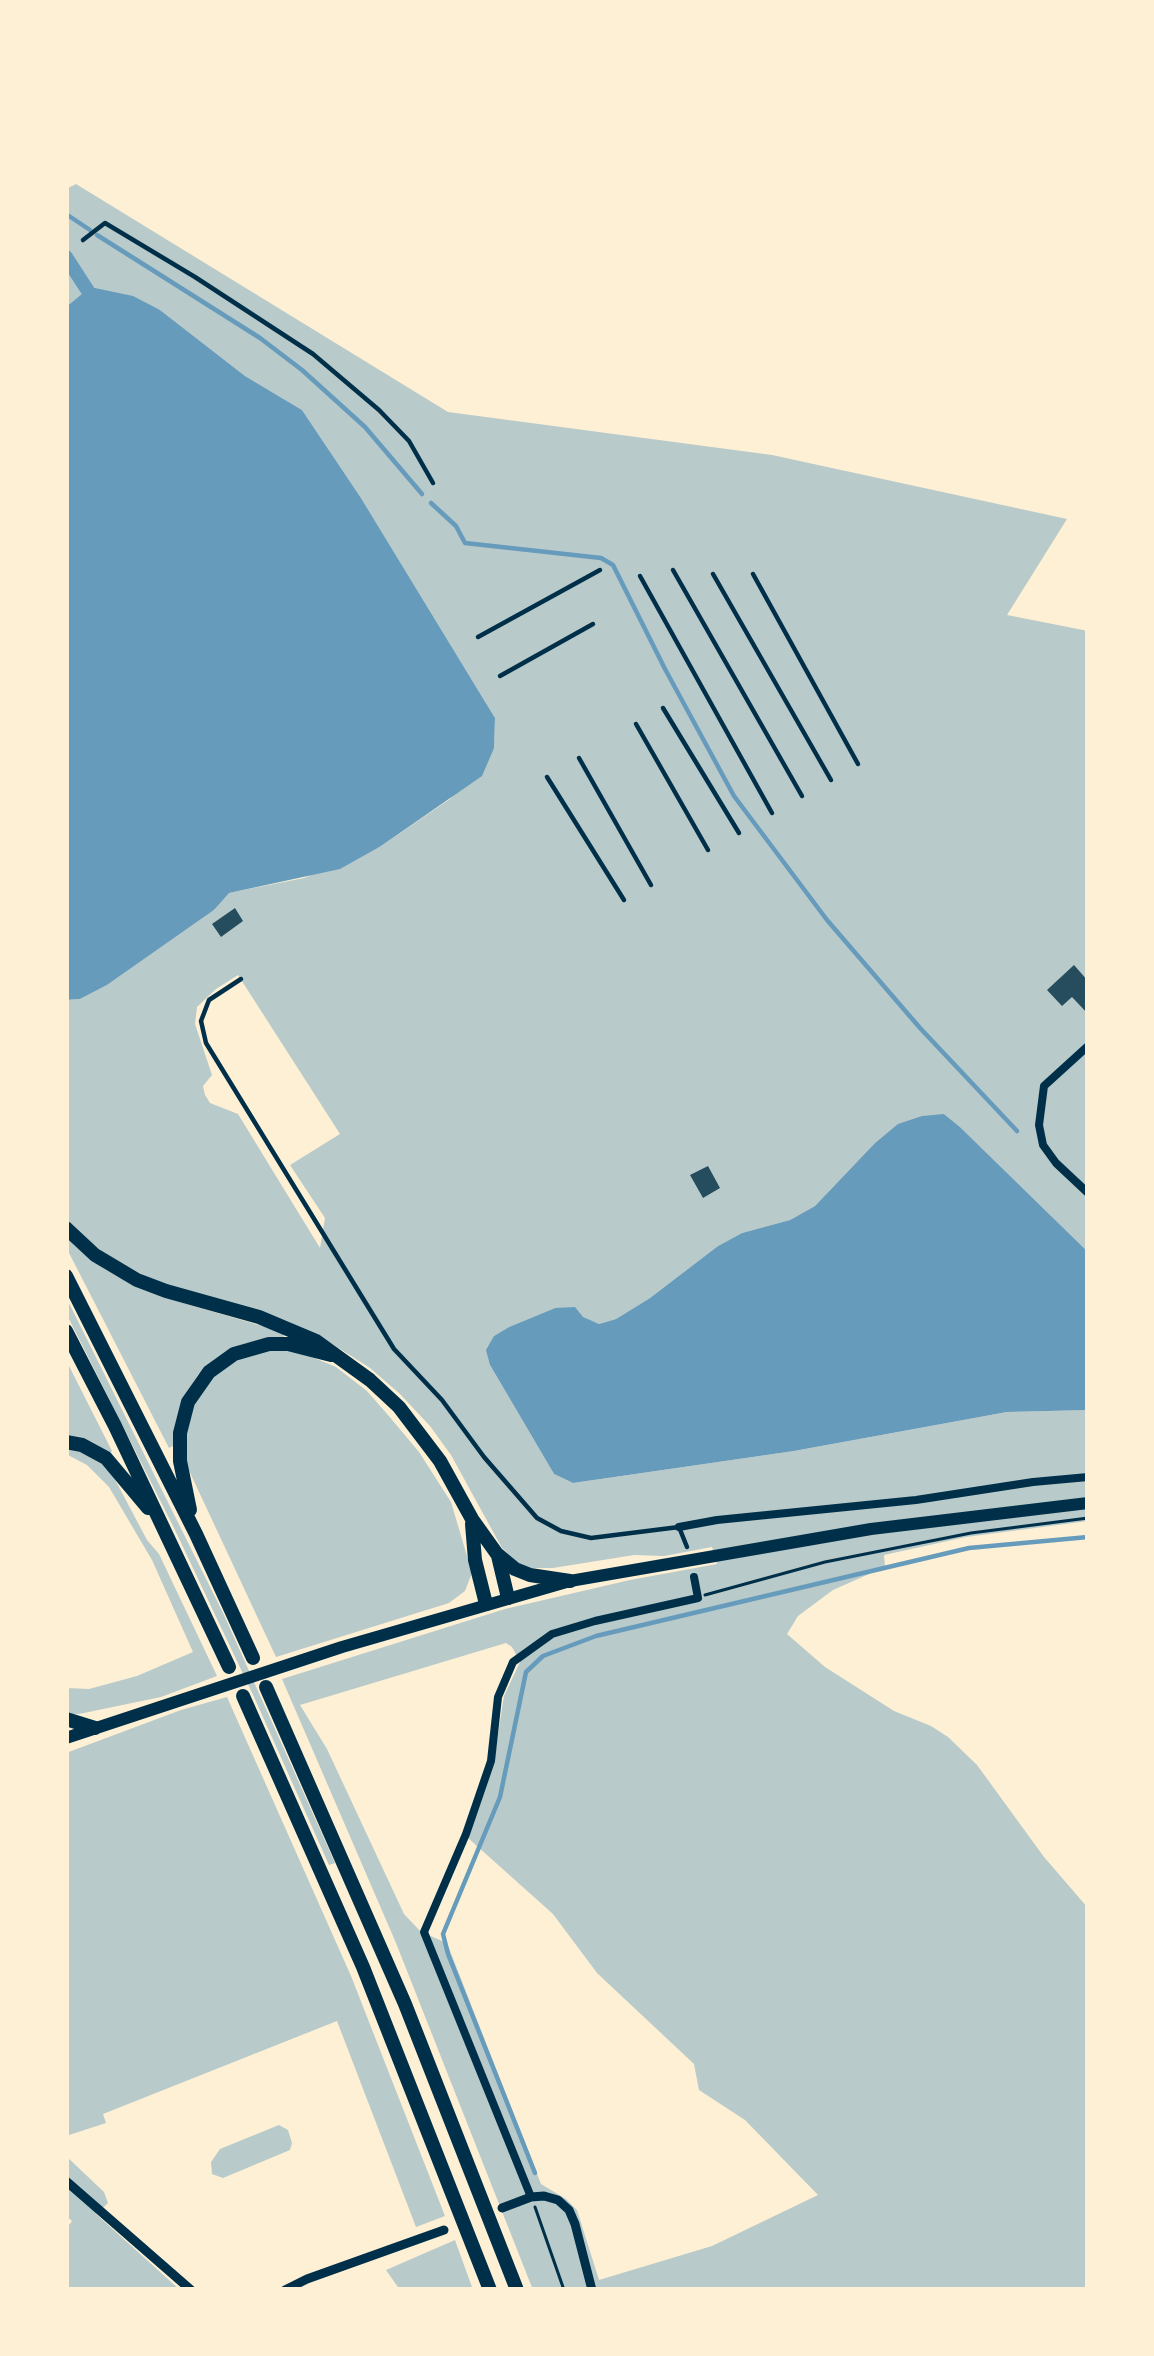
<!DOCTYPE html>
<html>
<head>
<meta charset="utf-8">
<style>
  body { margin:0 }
  #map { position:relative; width:1154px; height:2356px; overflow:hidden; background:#fdf0d5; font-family:Barlow,sans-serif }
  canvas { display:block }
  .frame { position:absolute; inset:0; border:69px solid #fdf0d5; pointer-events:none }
</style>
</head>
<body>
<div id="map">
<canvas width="1154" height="2356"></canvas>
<div class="frame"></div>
</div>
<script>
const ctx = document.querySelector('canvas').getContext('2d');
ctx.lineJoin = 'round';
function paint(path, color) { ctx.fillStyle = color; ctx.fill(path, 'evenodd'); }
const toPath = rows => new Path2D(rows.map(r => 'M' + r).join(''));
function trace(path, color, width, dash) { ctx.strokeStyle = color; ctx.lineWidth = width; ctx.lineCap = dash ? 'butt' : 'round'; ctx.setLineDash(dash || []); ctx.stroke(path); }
paint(toPath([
  [76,184,448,412,772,455,1067,519,1007,615,1088,631,1088,1252,960,1127,944,1114,874,1144,815,1206,790,1220,742,1233,718,1246,650,1298,616,1319,599,1324,555,1308,509,1327,494,1336,490,1365,554,1474,573,1483,794,1451,1007,1412,1088,1410,1088,1521,966,1537,884,1555,885,1567,833,1590,798,1616,787,1634,825,1667,894,1711,931,1726,948,1737,977,1765,1044,1857,1088,1908,1088,2290,533,2290,396,1943,282,1679,505,1609,630,1580,717,1564,712,1547,664,1556,634,1555,553,1568,530,1568,518,1563,502,1548,451,1455,430,1426,400,1394,370,1368,326,1340,287,1321,155,1282,101,1251,66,1219,66,1000,80,999,107,985,214,910,228,893,304,878,381,846,450,799,494,748,495,718,361,498,302,410,245,376,160,310,83,293,66,307,66,189],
  [238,975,340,1134,290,1165,325,1218,320,1248,238,1114,210,1103,205,1095,203,1086,212,1075,195,1024,197,1007,216,989],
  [506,1643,512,1647,520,1662,504,1696,494,1760,468,1838,553,1914,597,1973,694,2064,699,2090,745,2120,818,2195,712,2246,599,2280,577,2210,566,2199,541,2184,447,1943,421,1932,404,1914,327,1749,300,1705],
  [66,1236,103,1268,119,1277,166,1298,283,1332,284,1338,264,1339,240,1345,215,1359,198,1375,187,1392,176,1427,173,1446,169,1448,66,1247],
  [66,1297,224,1615,335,1863,329,1865,254,1697,174,1528,66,1313],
  [278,1349,300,1352,336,1367,367,1391,388,1415,419,1452,451,1502,472,1573,465,1591,449,1603,276,1657,186,1464,186,1429,190,1410,203,1387,221,1369,237,1359,259,1352],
  [66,1360,112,1451,109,1454,85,1440,66,1436],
  [66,1448,81,1451,106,1465,111,1472,147,1540,159,1554,217,1676,161,1697,79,1714,66,1714,66,1688,89,1689,137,1676,193,1652,152,1560,109,1487,87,1465,66,1454],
  [227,1697,351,1976,445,2216,416,2227,337,2021,103,2114,106,2123,66,2136,66,1753,181,1710],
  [279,2125,288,2130,292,2143,290,2150,223,2178,212,2174,211,2162,220,2149],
  [66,2156,104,2192,108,2203,96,2214,180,2290,66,2290,66,2229,72,2221,66,2216],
  [455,2240,473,2290,400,2290,386,2270]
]), '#b9caca');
paint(toPath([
  [95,288,133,296,160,310,245,376,302,410,361,498,495,718,494,748,482,776,381,846,340,869,229,893,214,910,107,985,80,999,66,1000,66,307,83,293],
  [944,1114,960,1127,1088,1252,1088,1410,1007,1412,794,1451,573,1483,554,1474,490,1365,486,1350,494,1336,509,1327,555,1308,575,1307,583,1317,599,1324,616,1319,650,1298,718,1246,742,1233,790,1220,815,1206,874,1144,898,1124,922,1116]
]), '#669bbc');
trace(toPath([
  [66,214,90,230],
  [97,235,260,338,302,370,365,427,422,494],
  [431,503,456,526,465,543,601,558,613,565,665,669,734,796,827,920,920,1028,1017,1131],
  [535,2173,448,1954,443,1934,500,1797,526,1672,543,1656,596,1636,969,1548,1088,1537]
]), '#669bbc', 4.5);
trace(toPath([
  [66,257,88,291]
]), '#669bbc', 14);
paint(toPath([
  [235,908,243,921,221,937,212,924],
  [1074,965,1088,981,1088,1014,1072,997,1062,1006,1047,990],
  [708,1166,720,1188,703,1198,690,1175]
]), '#264d5e');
trace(toPath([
  [705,1595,825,1562,971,1533,1088,1518],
  [535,2207,564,2290]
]), '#003049', 3);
trace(toPath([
  [83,240,105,223,195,277,313,354,379,410,409,441,433,483],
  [673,570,802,796],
  [713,574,831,780],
  [753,574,858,764],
  [640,576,772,813],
  [478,637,600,570],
  [500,676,593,624],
  [663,708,739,833],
  [636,724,708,850],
  [579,758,651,885],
  [547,777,624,900],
  [241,979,209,1000,201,1021,206,1043,394,1349,442,1400,484,1457,537,1518,561,1531,591,1538,679,1527,687,1547]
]), '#003049', 4.5);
trace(toPath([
  [1088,1046,1044,1086,1039,1125,1043,1145,1056,1163,1088,1193],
  [679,1527,717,1520,916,1500,1033,1482,1088,1477],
  [531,2197,424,1932,466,1834,491,1761,498,1697,513,1662,552,1634,595,1621,698,1598,694,1577]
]), '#003049', 8);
trace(toPath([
  [66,2181,191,2290],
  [502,2208,531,2197,544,2196,558,2200,569,2210,575,2224,592,2290],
  [285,2290,307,2279,444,2230]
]), '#003049', 9);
trace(toPath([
  [66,1738,342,1647,570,1581,871,1529,1088,1503]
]), '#003049', 12);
trace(toPath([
  [66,1228,95,1255,137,1280,166,1291,259,1317,316,1341,370,1380,399,1407,440,1461,472,1519,497,1554,515,1569,530,1575,570,1581],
  [66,1276,196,1534,253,1658],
  [66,1331,115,1426,229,1667],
  [66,1442,82,1445,106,1458,148,1508],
  [190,1510,180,1461,180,1433,188,1402,209,1372,234,1354,269,1344,288,1344,331,1355],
  [472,1524,475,1560,486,1604],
  [498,1556,508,1598],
  [266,1687,405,2004,517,2290],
  [243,1696,363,1967,490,2290],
  [66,1719,95,1728]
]), '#003049', 14);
</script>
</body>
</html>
